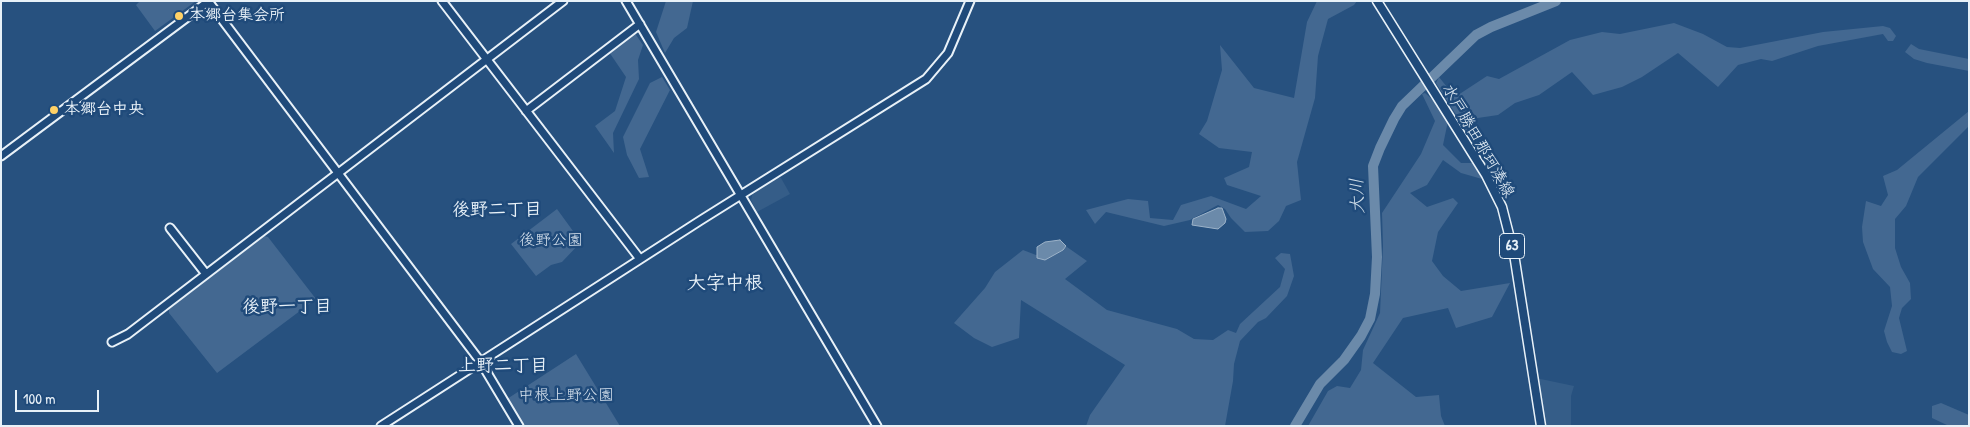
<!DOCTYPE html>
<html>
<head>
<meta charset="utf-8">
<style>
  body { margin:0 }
  #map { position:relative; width:1970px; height:427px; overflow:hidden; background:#27517f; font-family:"Patrick Hand",sans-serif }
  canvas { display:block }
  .frame { position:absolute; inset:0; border:2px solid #e8f1f8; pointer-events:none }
  .scale { position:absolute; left:15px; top:390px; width:84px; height:22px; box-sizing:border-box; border:2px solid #e8f1f8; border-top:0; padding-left:6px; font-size:15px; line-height:18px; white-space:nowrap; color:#e8f1f8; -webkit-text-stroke:4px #1f4a7a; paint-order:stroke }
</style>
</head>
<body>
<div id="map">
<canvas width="1970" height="427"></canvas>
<div class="frame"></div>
<div class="scale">100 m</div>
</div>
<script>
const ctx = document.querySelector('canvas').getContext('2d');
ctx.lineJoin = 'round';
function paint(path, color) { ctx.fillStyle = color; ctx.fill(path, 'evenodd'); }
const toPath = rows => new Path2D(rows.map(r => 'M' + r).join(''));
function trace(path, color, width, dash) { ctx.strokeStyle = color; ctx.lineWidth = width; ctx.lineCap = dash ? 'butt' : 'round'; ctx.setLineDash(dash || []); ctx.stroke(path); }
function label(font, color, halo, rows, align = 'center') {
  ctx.font = font + ' "Patrick Hand","Klee One",sans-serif'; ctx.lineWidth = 5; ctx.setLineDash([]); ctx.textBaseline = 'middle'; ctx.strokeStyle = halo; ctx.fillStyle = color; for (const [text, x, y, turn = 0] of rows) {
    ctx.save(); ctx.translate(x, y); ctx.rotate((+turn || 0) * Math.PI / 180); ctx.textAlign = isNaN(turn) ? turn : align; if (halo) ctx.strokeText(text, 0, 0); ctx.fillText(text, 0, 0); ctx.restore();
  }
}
paint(toPath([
  [777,177,781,178,790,194,757,212,751,200,753,192],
  [1536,378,1574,386,1571,396,1571,426,1543,426]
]), '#355d88');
paint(toPath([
  [140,1,196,1,155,31,136,5],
  [666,1,693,1,687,28,674,38,665,53,656,32],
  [1317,1,1357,1,1354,5,1328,19,1318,56,1315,98,1297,162,1301,200,1286,206,1279,221,1268,231,1245,232,1231,218,1225,209,1218,205,1190,220,1164,226,1106,212,1095,224,1086,210,1128,199,1148,201,1150,218,1173,220,1181,205,1211,196,1246,209,1261,196,1227,185,1224,178,1249,167,1252,152,1219,148,1199,134,1207,121,1222,70,1220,45,1254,88,1294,98,1307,22],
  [1674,23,1703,34,1727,47,1740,48,1823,32,1883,26,1890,28,1896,36,1893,41,1888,41,1883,34,1818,46,1772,61,1761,59,1738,65,1718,87,1678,53,1642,77,1622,87,1593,95,1572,72,1539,95,1515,103,1498,115,1471,119,1480,135,1474,143,1436,83,1439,77,1455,97,1487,76,1499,79,1570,40,1602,32,1620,34],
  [634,32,643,45,638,60,639,79,613,133,614,153,595,126,615,111,626,77,609,52],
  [1911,44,1919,49,1969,59,1969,71,1927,63,1914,59,1905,52],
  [662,77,670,90,640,149,649,177,639,178,627,155,623,137,650,83],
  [1425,93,1433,100,1448,121,1443,145,1461,163,1473,163,1482,179,1461,173,1443,160,1427,185,1410,193,1427,207,1453,198,1458,203,1438,232,1432,261,1443,276,1461,291,1510,283,1492,317,1456,328,1448,308,1403,318,1373,363,1416,397,1439,395,1441,416,1445,426,1308,426,1328,391,1337,386,1350,388,1361,370,1363,350,1380,313,1383,246,1382,213,1421,154,1435,121,1422,94],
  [1969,111,1969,126,1918,177,1906,206,1895,219,1895,248,1901,267,1910,283,1911,299,1902,308,1899,318,1907,351,1901,354,1892,352,1887,342,1884,331,1892,306,1890,287,1873,269,1863,242,1862,227,1866,201,1881,206,1888,195,1883,176,1897,170],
  [557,209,581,242,562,262,551,265,536,276,511,244],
  [264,236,268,237,316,299,217,373,169,313,169,309],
  [1067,247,1087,261,1065,279,1107,310,1177,329,1194,339,1213,340,1228,330,1236,333,1240,324,1280,287,1285,269,1275,258,1281,253,1290,254,1294,276,1287,296,1266,318,1258,322,1240,341,1234,364,1233,381,1225,426,1086,426,1090,415,1125,365,1021,300,1019,338,992,347,974,338,954,323,985,288,995,272,1023,250,1036,255],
  [576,354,620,426,523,426,507,399],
  [1941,403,1969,415,1969,426,1949,426,1932,418,1932,406]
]), '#436891');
const water = toPath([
  [1218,208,1222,208,1226,219,1225,223,1218,229,1192,225,1193,219,1218,208],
  [1060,240,1066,246,1063,250,1045,260,1037,258,1037,247,1045,242,1060,240]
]);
paint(water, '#6b8aaa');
trace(water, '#9db3c9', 1);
trace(toPath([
  [1295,426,1320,384,1344,360,1361,336,1370,319,1375,294,1377,257,1373,166,1380,148,1394,119,1402,106,1476,35,1491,27,1556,1]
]), '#6b8aaa', 10);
const secondary = toPath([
  [208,1,480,361,519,426],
  [442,1,640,259],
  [626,1,877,426],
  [526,111,640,24],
  [1,156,209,1],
  [170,228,206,274],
  [112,342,128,334,563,1],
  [381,426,701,220,926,79,948,53,970,1]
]);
const primary = toPath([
  [1377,1,1486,175,1502,207,1514,254,1541,426]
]);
trace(secondary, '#e8f1f8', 11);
trace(primary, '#e8f1f8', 11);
trace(secondary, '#1f4a7a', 7);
trace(primary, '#1f4a7a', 8);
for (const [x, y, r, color] of [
  [179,16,5,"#ffd166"],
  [54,110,5,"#ffd166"]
]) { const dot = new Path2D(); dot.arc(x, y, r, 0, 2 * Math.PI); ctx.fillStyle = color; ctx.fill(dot); trace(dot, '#1f4a7a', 2); }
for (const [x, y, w] of [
  [1512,246,25]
]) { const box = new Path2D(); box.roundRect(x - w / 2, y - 12.5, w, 25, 4); ctx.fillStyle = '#1f4a7a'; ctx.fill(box); trace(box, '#e8f1f8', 1); }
label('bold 15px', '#e8f1f8', null, [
  ["63",1512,246]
]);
label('bold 16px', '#e8f1f8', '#1f4a7a', [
  ["本郷台集会所",189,16],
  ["本郷台中央",64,110]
], 'left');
label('16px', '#e8f1f8', '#1f4a7a', [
  ["水戸勝田那珂湊線",1478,141,60]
]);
label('16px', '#d8e3ee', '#1f4a7a', [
  ["後野公園",551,241],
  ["中根上野公園",566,396]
]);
label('italic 18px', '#d5e2ec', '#1f4a7a', [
  ["大川",1358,196,-92]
]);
label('bold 18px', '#e8f1f8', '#1f4a7a', [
  ["後野二丁目",497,210],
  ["後野一丁目",287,307],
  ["上野二丁目",503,366]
]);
label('bold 19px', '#e8f1f8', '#1f4a7a', [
  ["大字中根",725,284]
]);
</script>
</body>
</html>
